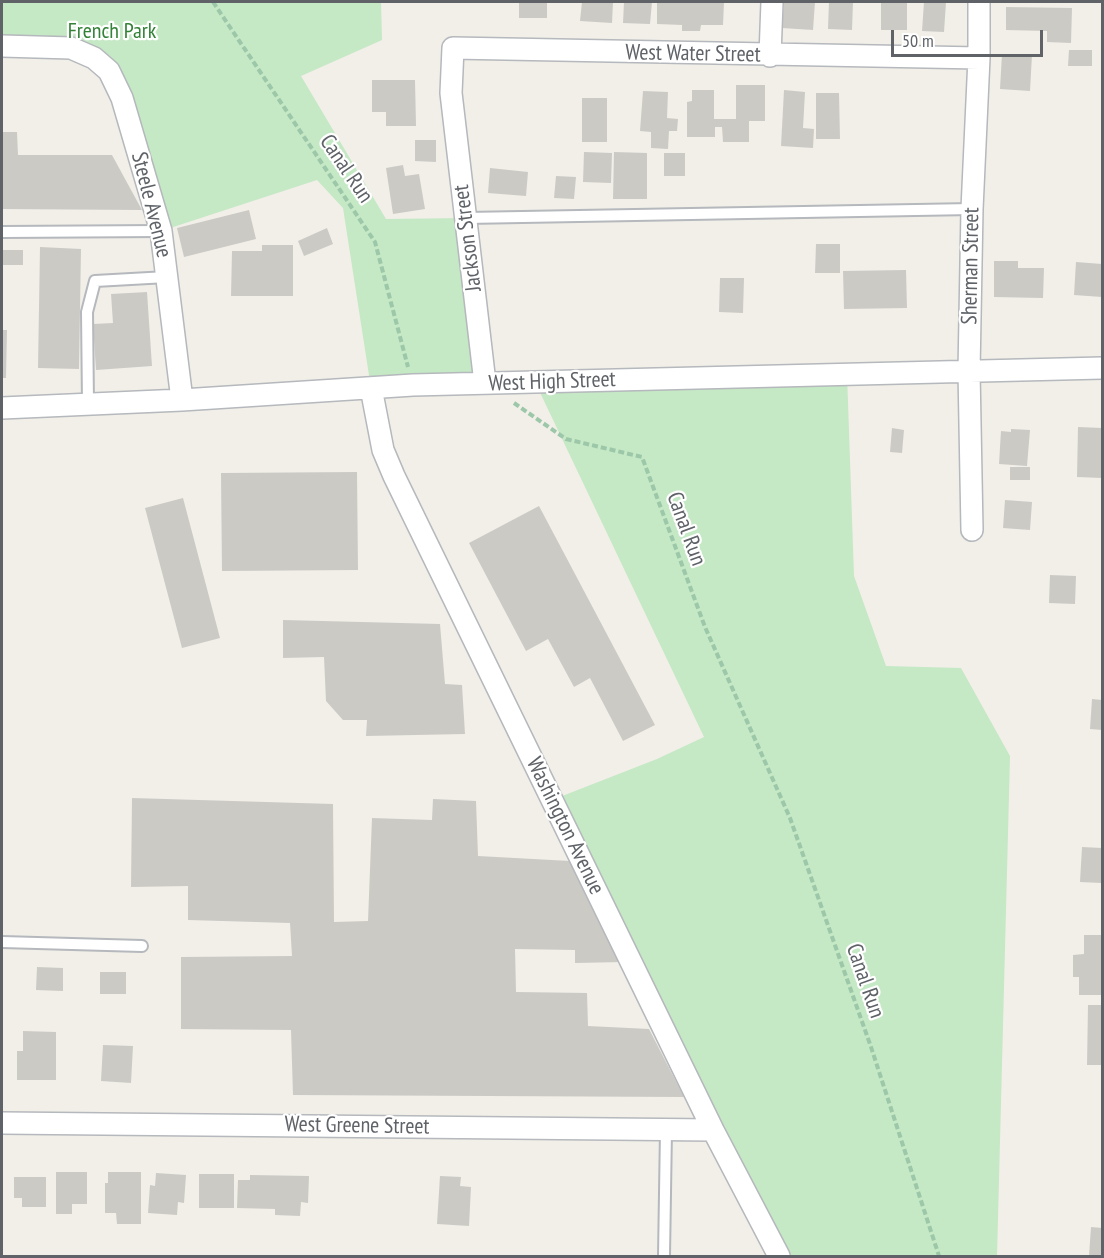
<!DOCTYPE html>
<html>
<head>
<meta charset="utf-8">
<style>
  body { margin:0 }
  #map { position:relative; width:1104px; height:1258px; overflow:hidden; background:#f1efe8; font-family:"PT Sans Narrow",sans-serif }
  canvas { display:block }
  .frame { position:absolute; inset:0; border:3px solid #5f6368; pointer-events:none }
  .scale { position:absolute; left:891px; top:30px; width:152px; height:27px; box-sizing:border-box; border:3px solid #5f6368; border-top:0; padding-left:8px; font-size:18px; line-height:21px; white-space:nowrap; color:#5f6368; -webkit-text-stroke:4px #fff; paint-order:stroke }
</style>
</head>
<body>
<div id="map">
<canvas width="1104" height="1258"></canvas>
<div class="frame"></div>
<div class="scale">50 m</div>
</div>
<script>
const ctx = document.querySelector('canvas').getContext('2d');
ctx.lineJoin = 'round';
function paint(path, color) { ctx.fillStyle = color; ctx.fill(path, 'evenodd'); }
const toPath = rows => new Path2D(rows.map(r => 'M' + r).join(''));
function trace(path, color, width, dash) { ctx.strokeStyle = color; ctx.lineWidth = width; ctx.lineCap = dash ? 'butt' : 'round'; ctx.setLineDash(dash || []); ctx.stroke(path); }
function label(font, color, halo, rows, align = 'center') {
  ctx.font = font + ' "PT Sans Narrow",sans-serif'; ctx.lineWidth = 4.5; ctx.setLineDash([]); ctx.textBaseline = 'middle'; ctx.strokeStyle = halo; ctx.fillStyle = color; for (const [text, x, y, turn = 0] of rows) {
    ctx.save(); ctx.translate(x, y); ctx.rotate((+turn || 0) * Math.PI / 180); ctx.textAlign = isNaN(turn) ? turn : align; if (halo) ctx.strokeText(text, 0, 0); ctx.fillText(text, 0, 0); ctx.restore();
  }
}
paint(toPath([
  [2,2,381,2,382,40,301,76,386,219,466,218,485,383,371,388,343,208,317,180,161,231,122,98,94,58,2,46],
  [847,374,854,576,886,666,961,668,1010,756,997,1256,778,1256,552,800,657,759,704,737,535,382]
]), '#c5e8c5');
paint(toPath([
  [519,2,547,2,547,18,519,18],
  [582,2,613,2,612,23,580,21],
  [624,2,652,2,650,24,623,23],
  [657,2,724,2,723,25,701,25,700,31,682,31,682,25,657,24],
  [784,2,815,2,813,30,782,28],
  [829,2,853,2,852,30,828,29],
  [881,2,907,2,907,30,881,30],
  [924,2,946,2,944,32,922,31],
  [1006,7,1072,8,1071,43,1047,42,1047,31,1006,30],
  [1069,50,1092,50,1092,66,1068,66],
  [1002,54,1032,55,1030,91,1000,89],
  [372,80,415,80,416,126,386,126,386,112,372,112],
  [736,85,765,85,765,121,749,121,749,142,723,142,722,127,715,127,715,137,687,137,687,102,692,101,692,90,714,90,714,119,736,119],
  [784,90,805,92,803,128,814,129,813,148,781,146],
  [643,91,668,92,667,118,678,119,677,131,669,131,668,149,651,148,651,132,640,131],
  [816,93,839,93,840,139,816,139],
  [582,98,607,98,607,142,582,142],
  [2,132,17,132,18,155,112,155,142,210,2,209],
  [415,140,436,140,436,162,415,161],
  [584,152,612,153,611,183,583,182],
  [614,152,647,153,647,199,613,199],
  [664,153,685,153,685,176,664,176],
  [403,165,405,176,419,174,425,209,393,214,386,168],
  [490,168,528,172,526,196,488,193],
  [556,176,576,177,574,199,554,198],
  [249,210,256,239,184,257,177,228],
  [327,228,333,244,304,256,298,241],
  [816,244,840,244,840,273,815,273],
  [262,245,293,245,293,296,231,296,232,251,262,251],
  [40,247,81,249,79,369,38,368],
  [3,250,23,250,23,265,3,265],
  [994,261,1018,261,1018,268,1044,268,1043,298,994,297],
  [1076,262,1102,264,1102,297,1074,295],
  [906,270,907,308,844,309,843,271],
  [720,278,744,278,743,313,719,312],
  [147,292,152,366,96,370,93,324,113,323,111,294],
  [2,330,7,330,6,378,2,378],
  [1078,427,1102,428,1102,478,1077,477],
  [892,428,904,430,902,453,890,452],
  [1011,429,1030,430,1027,466,999,464,1001,431,1011,432],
  [1010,467,1030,467,1030,480,1010,480],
  [357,472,358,570,222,571,221,473],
  [183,498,220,638,182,648,145,508],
  [1005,500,1032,502,1030,530,1003,528],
  [539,506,655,725,623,741,590,678,574,687,548,639,526,651,469,543],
  [1050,575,1076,576,1075,604,1049,603],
  [283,620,440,624,445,684,462,685,465,734,366,736,367,720,343,720,326,701,324,657,283,658],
  [1092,699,1102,700,1102,730,1090,729],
  [132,798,333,804,334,922,368,921,372,818,432,820,433,799,476,801,478,856,570,861,623,962,575,963,575,950,515,949,516,992,587,993,588,1026,649,1029,684,1097,293,1095,291,1030,181,1029,181,957,292,956,290,923,188,920,188,886,131,887],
  [1082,847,1102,848,1102,883,1080,882],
  [1084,935,1102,935,1102,995,1079,995,1079,977,1073,977,1073,955,1084,954],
  [37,967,63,968,63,991,36,990],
  [100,972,126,972,126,994,100,994],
  [1088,1005,1102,1005,1102,1065,1087,1065],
  [23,1031,56,1032,56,1080,17,1080,17,1051,23,1051],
  [103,1045,133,1046,131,1083,101,1081],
  [56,1172,87,1172,87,1204,72,1204,72,1214,56,1214],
  [108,1172,141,1172,141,1224,117,1224,116,1213,105,1213,105,1183,108,1183],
  [156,1173,186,1175,184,1203,178,1202,177,1215,148,1213,150,1185,155,1186],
  [199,1174,234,1174,234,1208,199,1208],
  [250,1175,309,1176,308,1203,301,1202,300,1216,275,1215,275,1209,237,1208,238,1180,250,1180],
  [440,1176,461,1177,460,1186,471,1187,469,1226,437,1224],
  [14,1177,46,1177,46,1207,22,1207,22,1198,14,1198],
  [1091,1227,1102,1228,1102,1256,1089,1256]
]), '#cccac5');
const lane = toPath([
  [466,218,972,209],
  [2,232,161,231],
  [88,404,87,312,95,281,167,277],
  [2,942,142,946],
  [664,1256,666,1130]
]);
const street = toPath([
  [2,46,71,48,94,58,109,71,122,98,161,231,182,400],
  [770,56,772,2],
  [485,383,451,93,453,48,979,58],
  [371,388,383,450,394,476,713,1130,779,1256],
  [2,408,182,400,413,385,1102,368],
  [972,530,969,371,972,209,979,58,979,2],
  [2,1123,713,1130]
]);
trace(lane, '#b5b8bc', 14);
trace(street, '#b5b8bc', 24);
trace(toPath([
  [213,2,375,242,408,367],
  [514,403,566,439,642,457,705,627,790,818,871,1047,939,1256]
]), '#9cc7a9', 4, [6, 3]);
trace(lane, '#fff', 10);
trace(street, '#fff', 21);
label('22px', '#348238', '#fff', [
  ["French Park",112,32]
]);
label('22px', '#5f6368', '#fff', [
  ["West Water Street",693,54,1],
  ["Canal Run",346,169,56],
  ["Steele Avenue",151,205,76],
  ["Jackson Street",468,238,-97],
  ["Sherman Street",971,266,-89],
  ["West High Street",552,382,-2],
  ["Canal Run",686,529,70],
  ["Washington Avenue",565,826,64],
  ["Canal Run",865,981,71],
  ["West Greene Street",357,1126,1]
]);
</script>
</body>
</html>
